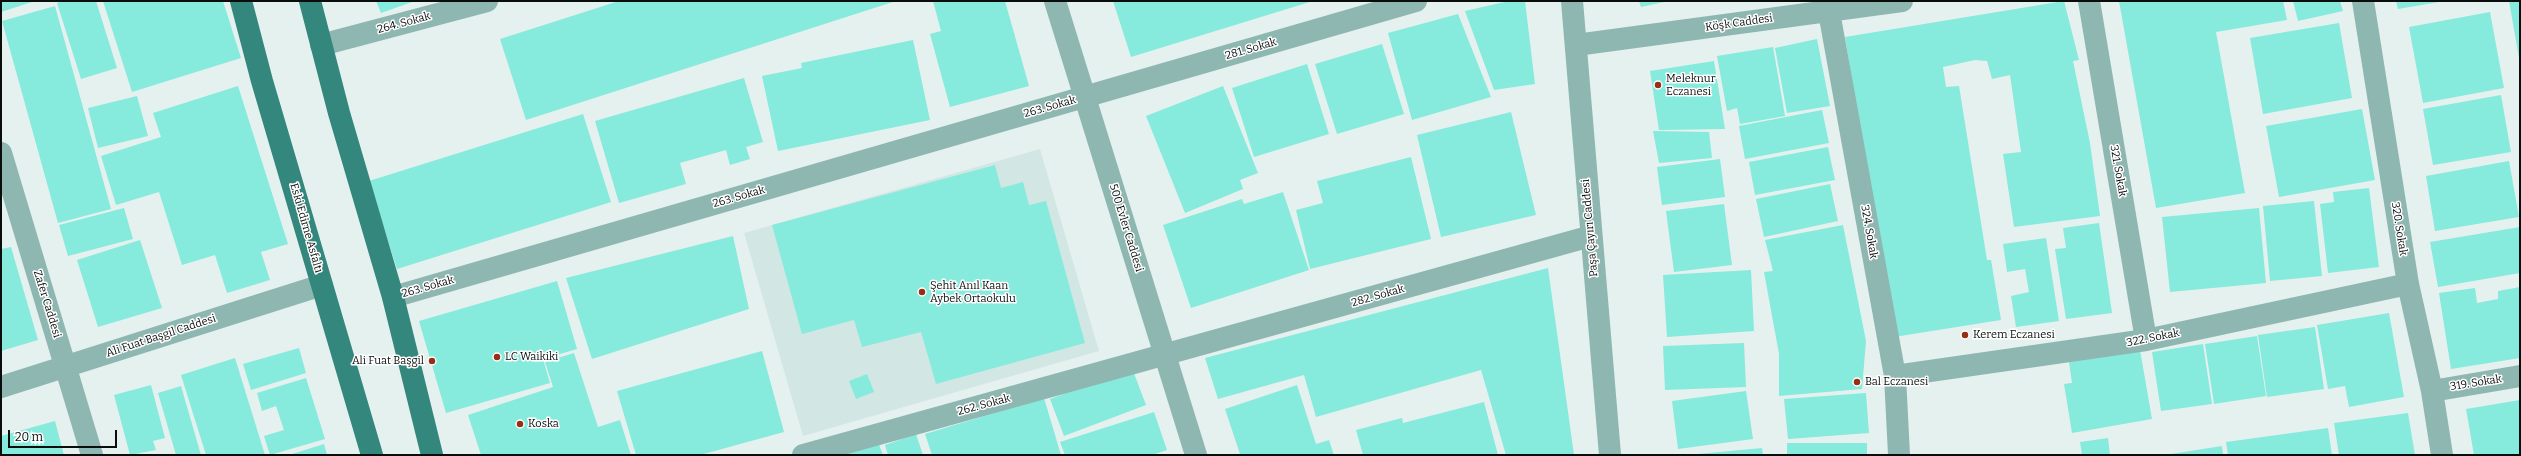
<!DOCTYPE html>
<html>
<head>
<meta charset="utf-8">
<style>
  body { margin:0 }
  #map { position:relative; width:2521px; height:456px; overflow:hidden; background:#e5f1ef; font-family:Bitter,serif }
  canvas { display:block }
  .frame { position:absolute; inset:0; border:2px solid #090d0c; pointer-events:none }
  .scale { position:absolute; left:8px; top:430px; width:109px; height:18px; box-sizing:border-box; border:2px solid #090d0c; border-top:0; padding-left:5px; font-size:12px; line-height:14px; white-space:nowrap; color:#090d0c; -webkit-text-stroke:3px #fff; paint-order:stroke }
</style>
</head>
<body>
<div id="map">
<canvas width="2521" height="456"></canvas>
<div class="frame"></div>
<div class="scale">20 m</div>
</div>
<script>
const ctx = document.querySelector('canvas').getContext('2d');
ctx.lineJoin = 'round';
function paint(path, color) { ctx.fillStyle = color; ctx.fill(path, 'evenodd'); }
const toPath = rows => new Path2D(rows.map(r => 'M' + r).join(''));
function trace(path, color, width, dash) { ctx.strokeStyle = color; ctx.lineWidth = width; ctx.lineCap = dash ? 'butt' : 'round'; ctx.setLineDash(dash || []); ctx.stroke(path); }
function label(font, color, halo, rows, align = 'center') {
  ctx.font = font + ' Bitter,serif'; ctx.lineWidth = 3; ctx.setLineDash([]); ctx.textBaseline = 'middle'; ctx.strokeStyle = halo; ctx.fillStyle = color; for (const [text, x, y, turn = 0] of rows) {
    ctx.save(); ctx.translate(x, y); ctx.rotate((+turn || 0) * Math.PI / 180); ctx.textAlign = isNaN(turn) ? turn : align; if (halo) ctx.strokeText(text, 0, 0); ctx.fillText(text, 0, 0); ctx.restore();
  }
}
paint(toPath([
  [1040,149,1099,351,803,436,744,233]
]), '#d2e7e4');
paint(toPath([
  [1,1,35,1,1,12],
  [62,1,96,1,117,68,81,79,57,3],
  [103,1,223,1,241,58,132,92],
  [376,1,415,1,381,13],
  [619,1,896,1,526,120,500,39],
  [933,1,1005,1,1029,86,950,107,930,34,941,31],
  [1113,1,1313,1,1131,57],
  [1509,1,1525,1,1535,84,1494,90,1465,11],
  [1639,1,1664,1,1664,2,1641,7],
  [2064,1,2079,60,2073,61,2090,143,2100,216,2014,227,2003,154,2021,152,2010,75,1992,79,1987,61,1975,60,1943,67,1946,87,1959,86,1987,260,1991,260,2001,320,1894,337,1845,37],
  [2119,1,2283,1,2287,20,2216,32,2245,193,2156,208],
  [2293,1,2340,1,2343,11,2298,21],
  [2396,1,2439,1,2439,2,2398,9],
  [2509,1,2520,1,2520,58,2519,58],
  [55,6,111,209,58,223,2,21],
  [2490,12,2504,88,2423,103,2409,27],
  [1458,14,1491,97,1412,120,1388,33],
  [2339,23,2352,98,2263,114,2250,38],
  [1817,39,1830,106,1787,113,1775,48],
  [913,40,930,120,778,151,762,76,802,68,801,63],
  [1382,44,1404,114,1337,134,1315,64],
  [1773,47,1785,116,1740,124,1737,108,1727,111,1717,56],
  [1714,61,1725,129,1659,130,1650,71],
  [1307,64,1329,134,1254,157,1232,88],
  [744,78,763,142,746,147,750,159,730,165,726,150,680,163,686,184,619,203,595,121],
  [238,86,288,244,261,252,270,280,227,293,215,255,182,265,159,192,116,205,101,156,161,137,153,113],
  [1223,86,1258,173,1240,180,1243,189,1185,213,1146,116],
  [2501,95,2511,152,2433,165,2423,109],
  [137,96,148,136,98,148,88,108],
  [2362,109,2375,180,2279,197,2266,126],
  [1822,110,1829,143,1745,159,1739,126],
  [1511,112,1536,215,1441,237,1417,135],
  [583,114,611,202,397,269,369,181],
  [1653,131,1709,132,1712,158,1659,163],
  [1828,147,1835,180,1755,195,1749,162],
  [1411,157,1431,239,1310,269,1296,210,1323,203,1317,181],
  [1720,159,1725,197,1662,205,1657,167],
  [2509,161,2519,217,2435,231,2426,176],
  [995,165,1001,188,1023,182,1029,205,1046,201,1085,343,936,384,921,332,862,347,854,320,802,334,772,225],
  [1830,184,1838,221,1764,237,1756,199],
  [2369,188,2379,267,2328,273,2320,204,2334,202,2333,192],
  [1283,192,1309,270,1191,308,1163,225,1242,199,1244,204],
  [2314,201,2322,276,2270,281,2263,206],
  [1724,204,1732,265,1674,272,1666,211],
  [124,208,133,239,68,256,59,225],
  [2259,208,2266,283,2170,292,2162,217],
  [2099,223,2112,313,2066,319,2055,249,2066,248,2063,228],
  [1843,225,1866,341,1862,389,1779,396,1779,354,1764,272,1773,271,1765,240],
  [2520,227,2520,273,2438,287,2430,242],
  [733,236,749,309,592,359,566,278],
  [2046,238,2059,321,2016,327,2011,296,2029,292,2025,269,2007,272,2003,244],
  [140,240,162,308,98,327,77,260],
  [11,247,38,340,1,351,1,249],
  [1548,268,1574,455,1506,455,1481,370,1316,417,1304,375,1218,399,1205,358],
  [1751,270,1754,331,1667,337,1663,275],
  [557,281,577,349,543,359,550,383,446,413,419,321],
  [2520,287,2520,358,2451,369,2439,293,2475,288,2477,303,2498,299,2498,291],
  [2389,313,2404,397,2349,407,2345,386,2328,389,2317,325],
  [2315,327,2324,389,2267,397,2258,335],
  [2257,336,2266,396,2214,404,2205,344],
  [1744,343,1746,387,1665,390,1663,346],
  [2203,344,2212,404,2161,411,2152,352],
  [299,348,306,373,251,390,243,364],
  [2140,350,2152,419,2072,433,2064,384,2072,383,2069,362],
  [762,351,784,432,700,455,636,455,617,391],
  [574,353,598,427,620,420,631,455,481,455,468,415,553,387,545,362],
  [235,358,265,455,206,455,181,375],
  [1132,368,1146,405,1064,436,1050,399],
  [867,374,874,392,856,399,849,381],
  [306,378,325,439,270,455,264,436,284,430,276,406,262,411,257,393],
  [151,385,165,438,153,441,156,450,130,455,114,395],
  [1297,385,1316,444,1329,440,1334,455,1236,455,1240,454,1225,409],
  [181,386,201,455,176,455,158,393],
  [1746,391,1753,439,1678,449,1672,401],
  [1866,393,1869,433,1788,439,1784,399],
  [1044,398,1061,455,932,455,925,434],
  [2520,400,2520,455,2474,455,2466,409],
  [1484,402,1498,455,1363,455,1356,430,1402,418,1403,423],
  [1154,412,1167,450,1152,455,1065,455,1060,442],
  [2408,413,2415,455,2339,455,2334,423],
  [55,421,64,455,1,455,1,436],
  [2328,428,2332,455,2228,455,2226,442],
  [916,434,923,455,888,455,885,445],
  [2108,438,2110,455,2082,455,2080,442],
  [878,442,883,455,842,455],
  [1787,443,1867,443,1867,455,1787,455],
  [324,444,327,455,289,455],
  [2222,446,2223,455,2171,455,2171,454],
  [1762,448,1763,455,1698,455,1698,454]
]), '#86eadc');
trace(toPath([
  [1055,1,1196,455],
  [1572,1,1610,455],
  [1827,1,1895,376,1899,455],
  [2089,1,2146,340],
  [2363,1,2408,284,2432,391,2442,455],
  [321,45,487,1],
  [1576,45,1902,1],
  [1,153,92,455],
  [393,297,1416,1],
  [1895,376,2146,340,2408,284],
  [1,387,322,285],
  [2432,391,2520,376],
  [803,455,1591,236]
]), '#8fb7b1', 22);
trace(toPath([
  [241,1,262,81,372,455],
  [310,1,339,113,393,297,432,455]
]), '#33877d', 22);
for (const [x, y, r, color] of [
  [1658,85,4,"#972f15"],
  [922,292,4,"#972f15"],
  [1965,335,4,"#972f15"],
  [497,357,4,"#972f15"],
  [432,361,4,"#972f15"],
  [1857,382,4,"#972f15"],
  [520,424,4,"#972f15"]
]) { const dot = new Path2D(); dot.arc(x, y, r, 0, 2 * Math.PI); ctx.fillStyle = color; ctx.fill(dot); trace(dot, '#fff', 1.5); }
label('11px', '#090d0c', '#fff', [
  ["264. Sokak",404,23,-15],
  ["Köşk Caddesi",1739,23,-8],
  ["281. Sokak",1251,49,-16],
  ["263. Sokak",1050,107,-16],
  ["321. Sokak",2118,171,80],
  ["263. Sokak",739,197,-16],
  ["Eski Edirne Asfaltı",306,228,74],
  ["500 Evler Caddesi",1126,228,73],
  ["Paşa Çayırı Caddesi",1590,228,-95],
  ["320. Sokak",2399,229,81],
  ["324. Sokak",1869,232,80],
  ["263. Sokak",428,287,-16],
  ["282. Sokak",1378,296,-16],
  ["Zafer Caddesi",47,304,73],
  ["Ali Fuat Başgil Caddesi",161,336,-18],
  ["322. Sokak",2153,338,-11],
  ["319. Sokak",2476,383,-9],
  ["262. Sokak",984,405,-15]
]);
label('11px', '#090d0c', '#fff', [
  ["Meleknur",1666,79],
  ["Eczanesi",1666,92],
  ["Şehit Anıl Kaan",930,286],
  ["Aybek Ortaokulu",930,299],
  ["Kerem Eczanesi",1973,335],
  ["LC Waikiki",505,357],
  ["Ali Fuat Başgil",424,361,"right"],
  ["Bal Eczanesi",1865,382],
  ["Koska",528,424]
], 'left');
</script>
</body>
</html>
